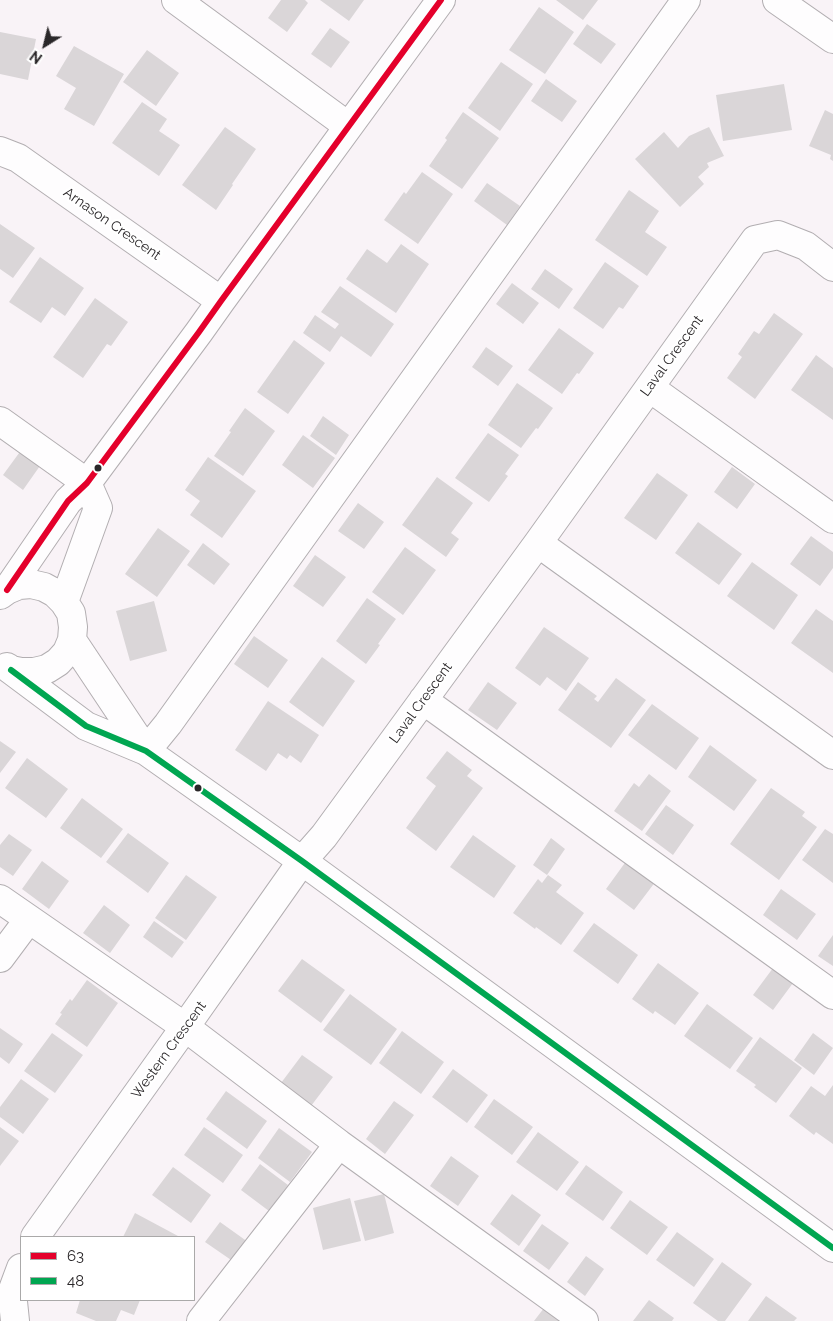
<!DOCTYPE html>
<html>
<head>
<meta charset="utf-8">
<style>
  body { margin:0 }
  #map { position:relative; width:833px; height:1321px; overflow:hidden; background:#f9f3f7; font-family:Raleway,sans-serif }
  canvas { display:block }
  .legend { position:absolute; left:20px; top:1236px; width:175px; height:65px; box-sizing:border-box; background:#fff; border:1px solid #aaa9a9; margin:0; padding:6px 9px; list-style:none; font-size:15px; color:#2a2729 }
  .legend li { display:flex; align-items:center; gap:10px; height:25px }
  .legend b { width:25px; border:1px solid #aaa9a9 }
  .north { position:absolute; left:20px; top:20px; width:50px; height:50px; -webkit-text-stroke:4px #fff; paint-order:stroke; rotate:216deg; font-size:14px; font-weight:700; line-height:20px; text-align:center; color:#2a2729 }
  .north::after { content:''; display:block; margin:auto; width:18px; height:22px; background:#2a2729; clip-path:polygon(50% 0,100% 100%,50% 72%,0 100%) }
</style>
</head>
<body>
<div id="map">
<canvas width="833" height="1321"></canvas>
<ul class="legend">
<li><b style="height:6px;background:#e4002b"></b>63</li>
<li><b style="height:6px;background:#00a651"></b>48</li>
</ul>
<div class="north">N</div>
</div>
<script>
const ctx = document.querySelector('canvas').getContext('2d');
ctx.lineJoin = 'round';
function paint(path, color) { ctx.fillStyle = color; ctx.fill(path, 'evenodd'); }
const toPath = rows => new Path2D(rows.map(r => 'M' + r).join(''));
function trace(path, color, width, dash) { ctx.strokeStyle = color; ctx.lineWidth = width; ctx.lineCap = dash ? 'butt' : 'round'; ctx.setLineDash(dash || []); ctx.stroke(path); }
function label(font, color, halo, rows, align = 'center') {
  ctx.font = font + ' Raleway,sans-serif'; ctx.lineWidth = 5; ctx.setLineDash([]); ctx.textBaseline = 'middle'; ctx.strokeStyle = halo; ctx.fillStyle = color; for (const [text, x, y, turn = 0] of rows) {
    ctx.save(); ctx.translate(x, y); ctx.rotate((+turn || 0) * Math.PI / 180); ctx.textAlign = isNaN(turn) ? turn : align; if (halo) ctx.strokeText(text, 0, 0); ctx.fillText(text, 0, 0); ctx.restore();
  }
}
paint(toPath([
  [281,0,305,0,308,3,287,32,268,18],
  [320,0,364,0,349,21],
  [556,0,598,0,583,20],
  [539,7,574,32,545,74,509,50],
  [587,24,616,44,601,64,573,44],
  [330,28,350,42,331,68,311,54],
  [0,32,36,39,28,80,0,74],
  [74,46,124,74,94,126,64,109,76,88,56,76],
  [147,50,179,73,156,106,123,82],
  [501,62,533,84,500,131,468,108],
  [546,79,577,101,562,122,531,101],
  [784,84,792,130,723,141,716,95],
  [142,102,167,119,159,131,180,145,159,176,112,143],
  [825,110,833,114,833,161,830,159,831,155,809,146],
  [463,112,499,138,462,189,429,166,447,140,445,138],
  [225,127,256,149,232,184,233,185,216,210,182,185],
  [709,127,724,156,707,163,709,167,698,177,704,184,680,207,635,159,664,132,678,148,689,136],
  [422,172,453,194,418,244,384,220,404,192,406,194],
  [487,183,520,206,507,225,474,201],
  [629,190,659,211,645,232,667,247,647,276,595,240],
  [0,224,35,248,13,278,0,269],
  [401,244,429,264,396,313,346,279,367,249,387,263],
  [40,257,84,288,65,316,52,307,41,323,9,302],
  [605,262,639,286,623,309,619,307,603,329,573,308],
  [545,269,573,289,559,309,531,289],
  [512,283,539,303,523,324,496,304],
  [340,286,394,324,371,357,341,336,330,352,303,333,315,315,335,329,339,324,321,312],
  [95,298,128,322,111,346,107,344,83,378,53,357],
  [774,313,803,334,755,399,727,378,742,357,738,354,754,331,759,334],
  [559,328,594,353,579,374,577,373,562,394,528,370],
  [294,340,325,363,288,414,257,392],
  [486,347,513,366,498,386,472,367],
  [816,355,833,368,833,420,791,390],
  [517,383,553,408,538,429,536,428,521,448,488,425],
  [245,408,275,431,243,476,214,456,231,432,229,431],
  [323,416,349,435,336,455,310,436],
  [488,433,519,455,505,474,508,476,489,502,455,478],
  [303,435,335,458,313,488,282,465],
  [22,449,42,463,23,490,3,475],
  [208,457,256,491,222,538,190,515,200,501,185,490],
  [732,467,755,484,737,509,714,492],
  [657,473,688,495,656,540,624,518],
  [437,477,473,503,451,533,459,539,446,557,402,525],
  [358,503,384,522,364,549,338,531],
  [698,522,742,554,719,585,675,553],
  [158,528,190,551,157,597,125,574],
  [811,536,833,552,833,568,820,586,790,564],
  [203,543,230,564,214,585,187,565],
  [405,547,436,570,403,615,372,592],
  [315,555,346,577,323,607,293,586],
  [752,562,798,595,774,630,727,596],
  [367,598,396,619,378,644,380,645,366,664,336,641],
  [154,601,167,651,130,661,116,611],
  [816,609,833,621,833,673,791,643],
  [544,627,589,658,566,691,547,677,540,686,515,668],
  [254,636,288,660,268,688,234,664],
  [322,657,355,681,323,727,289,702],
  [616,678,646,700,611,748,558,710,578,682,597,696,594,699,598,702],
  [488,682,517,703,497,730,468,710],
  [268,701,319,735,301,763,290,755,287,759,278,753,266,771,235,750],
  [652,704,699,738,676,770,628,735],
  [0,741,16,752,0,773],
  [710,745,757,780,734,811,688,777],
  [447,751,472,770,467,776,483,788,436,851,406,828,436,786,426,778],
  [27,758,68,789,46,818,5,788],
  [649,774,671,791,642,831,614,811,634,783,639,787],
  [771,788,805,812,802,816,817,827,779,880,730,844],
  [82,798,123,829,101,858,60,828],
  [666,805,694,825,673,855,645,834],
  [825,829,833,834,833,883,802,860],
  [128,833,169,863,148,893,106,862],
  [9,834,32,850,13,876,0,867,0,845],
  [473,835,516,866,494,898,450,867],
  [551,838,565,849,547,875,533,865],
  [627,860,656,881,634,910,606,889],
  [42,861,69,881,49,909,22,889],
  [186,875,217,897,186,940,155,918],
  [548,875,562,885,556,892,584,913,561,945,536,927,535,929,513,913,538,879,542,883],
  [781,889,816,914,797,940,763,915],
  [104,905,130,925,110,953,83,933],
  [154,921,184,942,172,958,143,937],
  [594,923,638,955,618,984,573,951],
  [833,935,833,966,818,956],
  [302,959,345,990,321,1023,278,991],
  [658,963,699,993,675,1025,655,1011,653,1014,632,999],
  [773,968,793,983,773,1010,753,995],
  [87,980,118,1003,87,1047,55,1024,62,1014,60,1013,70,999,72,1001],
  [350,994,397,1029,371,1065,323,1030],
  [707,1004,753,1038,730,1069,684,1036],
  [0,1028,23,1044,9,1064,0,1057],
  [402,1031,444,1062,421,1094,379,1063],
  [52,1033,83,1055,55,1093,24,1071],
  [813,1033,833,1048,814,1075,794,1060],
  [760,1037,802,1068,776,1103,754,1087,756,1085,736,1071],
  [302,1055,333,1077,311,1106,281,1083],
  [453,1069,488,1095,467,1123,432,1097],
  [21,1079,49,1099,23,1134,0,1117,0,1107],
  [833,1085,833,1144,816,1132,814,1135,789,1116,811,1086,825,1096],
  [226,1091,267,1121,247,1149,206,1119],
  [494,1099,533,1127,512,1155,474,1127],
  [394,1101,414,1115,385,1154,366,1139],
  [0,1127,19,1141,0,1166],
  [204,1127,243,1155,223,1183,184,1155],
  [279,1128,312,1152,290,1182,258,1158],
  [538,1132,579,1162,557,1191,516,1162],
  [451,1156,479,1176,458,1206,430,1186],
  [260,1164,288,1185,269,1211,241,1190],
  [586,1165,623,1192,603,1221,565,1194],
  [173,1167,211,1195,191,1223,152,1195],
  [384,1194,394,1233,365,1241,354,1201],
  [512,1194,541,1215,519,1246,490,1224],
  [350,1198,361,1241,323,1250,313,1208],
  [630,1200,668,1227,647,1255,610,1228],
  [135,1213,178,1236,177,1237,123,1237],
  [220,1222,248,1242,234,1262,205,1242],
  [542,1224,569,1243,549,1270,523,1251],
  [677,1232,714,1259,694,1287,656,1260],
  [586,1256,604,1269,585,1296,567,1282],
  [722,1262,752,1284,725,1321,718,1321,693,1303],
  [766,1296,797,1318,794,1321,748,1321],
  [80,1300,140,1300,134,1315,121,1310,116,1321,96,1321,76,1313],
  [649,1300,674,1318,672,1321,633,1321],
  [544,1308,562,1321,534,1321]
]), '#dad6d8');
const minor = toPath([
  [176,0,348,126],
  [777,0,833,39],
  [0,151,18,158,221,301],
  [650,388,833,519],
  [0,421,87,483],
  [538,543,833,755],
  [7,590,68,501,87,483,199,332,221,301,441,0],
  [0,595,7,590,19,585,31,584,44,587,55,593,64,602,71,613,73,627,72,640,67,652,58,662,47,669,34,672,21,672,11,670,7,667],
  [64,602,98,508,87,483],
  [72,640,146,751],
  [11,670,86,726,146,751,302,861,833,1248],
  [423,700,833,995],
  [146,751,168,724,686,0],
  [0,899,185,1027,339,1144,584,1321],
  [0,958,29,919],
  [35,1237,185,1027,302,861,324,836,538,543,755,240,778,235,806,246,833,267],
  [15,1321,12,1292,21,1268],
  [201,1321,339,1144]
]);
trace(minor, '#b2aeb1', 30);
trace(minor, '#fefdfe', 28);
trace(toPath([
  [7,590,68,501,87,483,199,332,221,301,441,0]
]), '#e4002b', 6);
trace(toPath([
  [11,670,86,726,146,751,302,861,833,1248]
]), '#00a651', 6);
for (const [x, y, r, color] of [
  [98,468,4.5,"#2a2729"],
  [198,788,4.5,"#2a2729"]
]) { const dot = new Path2D(); dot.arc(x, y, r, 0, 2 * Math.PI); ctx.fillStyle = color; ctx.fill(dot); trace(dot, '#fff', 2); }
label('14px', '#2a2729', '#fff', [
  ["Arnason Crescent",112,224,35],
  ["Laval Crescent",672,356,-54],
  ["Laval Crescent",421,703,-54],
  ["Western Crescent",169,1050,-54]
]);
</script>
</body>
</html>
